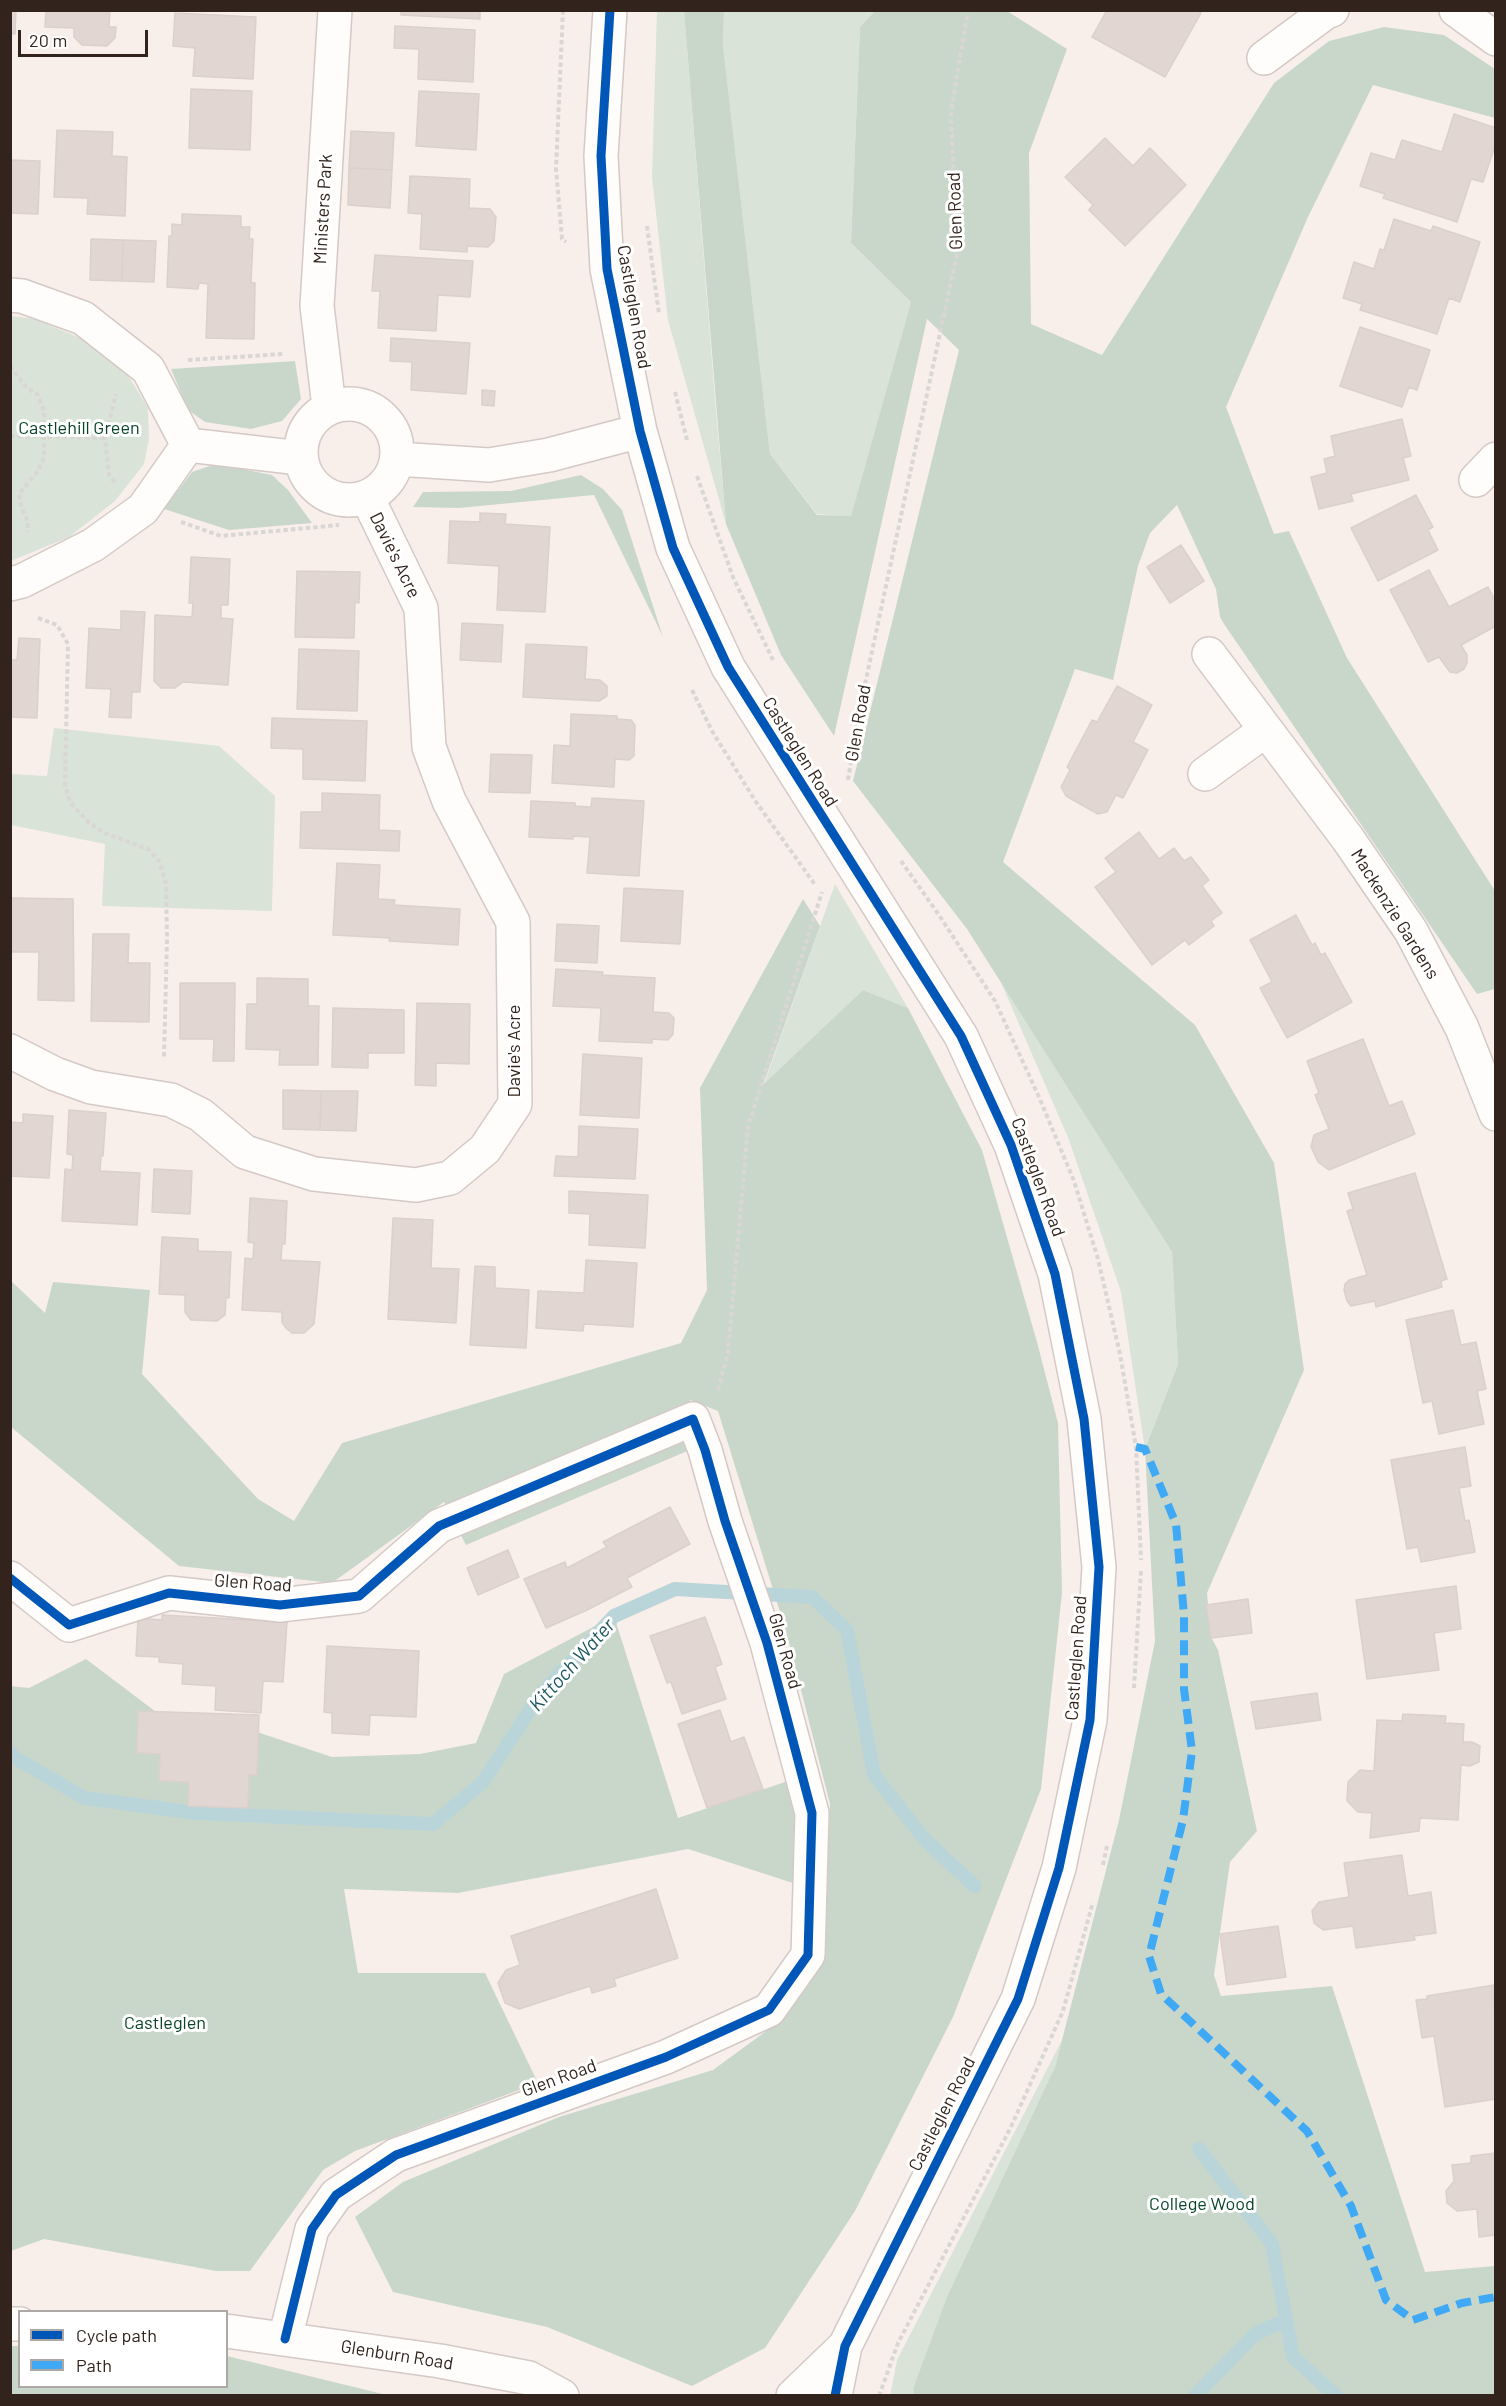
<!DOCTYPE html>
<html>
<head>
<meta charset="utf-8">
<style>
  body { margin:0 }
  #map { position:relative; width:1506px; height:2406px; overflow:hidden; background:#f8efeb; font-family:Barlow,sans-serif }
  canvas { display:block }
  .frame { position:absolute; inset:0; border:12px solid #32241d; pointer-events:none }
  .legend { position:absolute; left:18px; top:2310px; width:210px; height:78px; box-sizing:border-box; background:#fff; border:2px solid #ada7a5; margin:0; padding:8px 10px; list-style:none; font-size:18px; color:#32241d }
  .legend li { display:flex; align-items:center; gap:12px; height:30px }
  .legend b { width:30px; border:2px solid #ada7a5 }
  .scale { position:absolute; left:18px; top:30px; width:130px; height:27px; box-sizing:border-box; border:3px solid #32241d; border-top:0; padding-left:8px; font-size:18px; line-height:21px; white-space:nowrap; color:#32241d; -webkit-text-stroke:4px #fff; paint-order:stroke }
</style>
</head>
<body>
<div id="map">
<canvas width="1506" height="2406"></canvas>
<div class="frame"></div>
<ul class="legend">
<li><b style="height:8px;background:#0057b8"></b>Cycle path</li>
<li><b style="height:8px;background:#3fa9f5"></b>Path</li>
</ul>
<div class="scale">20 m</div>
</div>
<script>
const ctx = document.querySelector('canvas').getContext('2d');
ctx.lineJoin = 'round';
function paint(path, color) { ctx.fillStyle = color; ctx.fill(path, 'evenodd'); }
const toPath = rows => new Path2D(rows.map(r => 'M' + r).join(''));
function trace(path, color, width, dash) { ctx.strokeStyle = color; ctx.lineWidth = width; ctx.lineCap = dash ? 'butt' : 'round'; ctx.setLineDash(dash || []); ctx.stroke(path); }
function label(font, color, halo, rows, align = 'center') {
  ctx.font = font + ' Barlow,sans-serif'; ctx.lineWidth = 6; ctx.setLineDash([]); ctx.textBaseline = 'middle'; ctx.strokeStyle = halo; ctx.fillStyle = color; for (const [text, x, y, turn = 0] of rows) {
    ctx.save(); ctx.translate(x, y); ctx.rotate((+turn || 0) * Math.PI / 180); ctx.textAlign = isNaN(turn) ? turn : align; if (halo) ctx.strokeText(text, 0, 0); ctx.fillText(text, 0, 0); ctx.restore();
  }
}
paint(toPath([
  [684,10,716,411,726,524,668,320,652,177,657,11],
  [724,11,875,11,860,27,851,243,911,302,851,517,817,514,770,454,723,45],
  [11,316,34,319,90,342,121,364,148,408,149,439,144,464,115,501,69,537,11,561],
  [54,728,219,746,275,796,272,911,102,906,105,844,11,825,11,774,47,776],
  [835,884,908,1008,863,990,763,1087],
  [1000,980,1172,1252,1178,1364,1145,1449,1121,1292,1069,1140],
  [1062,2040,1055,2067,913,2389,914,2395,890,2396,897,2360]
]), '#d9e3d8');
paint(toPath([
  [684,11,724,11,723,45,770,454,817,515,851,516,911,302,851,243,860,27,875,11,1007,11,1067,49,1029,153,1031,324,1102,355,1274,83,1329,41,1384,27,1444,35,1495,69,1495,118,1373,85,1308,217,1226,407,1274,534,1289,531,1347,658,1495,891,1495,989,1477,994,1224,624,1220,617,1216,589,1177,505,1150,533,1138,566,1113,680,1075,669,1003,862,1195,1025,1274,1163,1304,1370,1207,1593,1211,1637,1218,1650,1257,1831,1230,1862,1214,1975,1221,1996,1332,1986,1425,2272,1495,2266,1495,2395,914,2395,913,2389,947,2297,1055,2067,1119,1820,1155,1641,1145,1449,1178,1364,1172,1252,967,929,853,781,959,350,927,319,834,736,781,655,726,524],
  [295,361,301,399,282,421,251,429,205,422,188,410,171,369],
  [216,464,272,475,288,490,312,523,229,530,164,509,192,472],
  [581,475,603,489,622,510,663,637,594,495,459,508,413,507,423,492,511,491],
  [803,899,820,926,763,1085,863,990,908,1008,982,1150,1037,1342,1058,1423,1062,1593,1041,1789,953,2017,855,2211,765,2348,692,2386,547,2327,393,2292,355,2217,403,2182,559,2117,713,2070,784,2018,825,1957,830,1804,787,1635,718,1411,690,1400,693,1419,705,1450,685,1452,466,1545,444,1502,332,1583,179,1566,11,1427,10,1280,45,1313,53,1282,150,1290,142,1374,258,1499,294,1521,342,1443,681,1343,707,1290,700,1088],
  [614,1616,678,1818,794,1779,799,1885,688,1849,458,1893,344,1889,358,1973,485,1973,538,2083,355,2151,323,2170,250,2271,216,2271,44,2239,11,2251,10,1686,29,1688,86,1659,168,1721,257,1732,332,1757,420,1754,476,1743,504,1674],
  [11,2346,19,2346,20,2386,226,2386,227,2356,387,2395,11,2395]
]), '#c9d7cb');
trace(toPath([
  [10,1752,14,1757,84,1798,196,1813,433,1824,483,1782,539,1696,614,1616,675,1589,812,1597,847,1630,874,1775,926,1841,975,1886],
  [1199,2149,1272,2244,1293,2357,1336,2396],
  [1195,2396,1255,2334,1286,2320]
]), '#bad5d9', 14);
const building = toPath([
  [10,10,16,10,15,34,10,34,10,10],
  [46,10,110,10,109,27,116,27,115,38,107,46,82,45,74,37,74,28,45,27,46,10],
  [401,10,480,10,480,19,401,15,401,10],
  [1107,10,1196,10,1201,13,1165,77,1092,37,1107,10],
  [175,13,256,17,253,79,193,76,195,48,173,46,175,13],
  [395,26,475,30,473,82,418,79,419,49,394,48,395,26],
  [191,89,252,91,250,150,189,148,191,89],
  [419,91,479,94,476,150,416,146,419,91],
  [1454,114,1496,128,1496,143,1483,182,1471,179,1457,222,1383,198,1385,194,1360,186,1371,153,1395,160,1402,140,1442,152,1454,114],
  [57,130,113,132,112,156,127,157,125,216,87,214,88,198,54,197,57,130],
  [351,131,394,133,392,170,349,168,351,131],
  [1105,138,1133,166,1150,148,1186,185,1125,246,1089,210,1093,205,1065,177,1105,138],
  [10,160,40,161,38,214,10,213,10,160],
  [349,168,392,170,390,208,348,205,349,168],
  [410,176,470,179,469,208,490,209,496,217,494,241,488,247,467,246,467,252,420,249,422,214,408,213,410,176],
  [182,214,241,216,241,227,250,227,249,239,253,239,251,283,255,283,254,339,206,338,208,284,199,283,198,289,167,287,169,236,172,236,172,224,182,225,182,214],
  [1394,219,1431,231,1433,226,1480,242,1460,302,1449,298,1437,334,1360,310,1362,304,1343,298,1354,262,1374,269,1380,249,1384,250,1394,219],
  [91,239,123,240,122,281,90,280,91,239],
  [123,240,156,241,154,282,122,281,123,240],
  [375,255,473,261,470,297,438,295,436,331,378,328,380,291,372,291,375,255],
  [1360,327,1430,350,1417,390,1409,387,1402,407,1340,386,1360,327],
  [391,338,470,343,466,394,411,390,412,362,390,361,391,338],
  [482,390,495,391,494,406,482,405,482,390],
  [1402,419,1411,456,1403,458,1409,480,1351,494,1353,501,1319,509,1311,477,1327,473,1324,459,1335,456,1331,436,1402,419],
  [1416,495,1433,527,1428,530,1438,550,1378,581,1351,528,1416,495],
  [480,513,506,514,505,524,550,527,545,612,497,610,499,566,448,563,450,521,480,522,480,513],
  [1181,545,1204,581,1170,603,1147,567,1181,545],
  [191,557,230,559,228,605,221,605,221,618,233,619,228,685,183,682,175,688,161,688,154,681,155,615,192,617,193,603,189,603,191,557],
  [1429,570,1449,607,1488,587,1496,602,1496,626,1461,645,1467,655,1467,663,1464,669,1457,673,1450,672,1439,657,1428,662,1390,590,1429,570],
  [297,571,360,572,359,603,355,602,354,638,295,637,297,571],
  [121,611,145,612,140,692,132,692,131,718,109,717,111,689,86,688,89,628,121,630,121,611],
  [462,623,503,625,501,662,460,660,462,623],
  [19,638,40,639,37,718,10,717,10,660,17,660,19,638],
  [526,644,587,647,585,679,600,680,607,686,607,696,599,701,523,697,526,644],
  [299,649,359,651,357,711,297,709,299,649],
  [1117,686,1152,705,1133,742,1148,750,1123,798,1116,795,1107,812,1098,814,1066,796,1061,787,1070,770,1067,767,1092,720,1097,722,1117,686],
  [571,714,617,716,617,719,631,720,635,725,634,756,629,760,615,759,614,787,552,783,554,745,570,746,571,714],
  [272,718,367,721,365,781,303,779,303,749,271,748,272,718],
  [491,754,532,755,530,793,489,792,491,754],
  [322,793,380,795,379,830,400,831,399,851,300,848,301,812,322,812,322,793],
  [592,798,644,801,639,876,587,873,590,837,573,836,573,839,529,837,531,801,575,803,575,806,591,807,592,798],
  [1139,832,1159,859,1174,848,1184,861,1191,857,1209,880,1202,886,1222,913,1211,921,1214,926,1189,945,1185,940,1152,965,1095,887,1116,872,1105,858,1139,832],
  [337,863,380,865,378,899,395,900,394,905,460,909,458,945,389,941,390,938,333,935,337,863],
  [624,888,683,891,680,944,621,941,624,888],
  [11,898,73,899,74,1001,38,1000,39,952,10,952,11,898],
  [1296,915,1312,945,1315,943,1321,955,1325,953,1352,1002,1287,1038,1260,988,1272,982,1250,940,1296,915],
  [557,924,599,926,597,963,555,961,557,924],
  [93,934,129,934,128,963,150,963,149,1022,91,1021,93,934],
  [556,969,603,972,602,975,655,978,653,1012,669,1013,674,1018,673,1034,668,1040,652,1039,652,1043,599,1041,601,1008,553,1006,556,969],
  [257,978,308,979,308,1006,319,1006,318,1065,279,1065,280,1050,246,1049,247,1004,257,1004,257,978],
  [180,983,235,983,234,1061,213,1061,214,1039,180,1039,180,983],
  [417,1003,470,1004,469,1064,436,1063,436,1086,415,1085,417,1003],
  [333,1008,404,1010,404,1053,368,1053,368,1068,332,1067,333,1008],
  [1363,1039,1389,1106,1402,1101,1415,1134,1329,1170,1318,1162,1311,1147,1314,1135,1329,1129,1315,1095,1319,1093,1307,1061,1363,1039],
  [583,1054,642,1058,639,1118,580,1115,583,1054],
  [283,1090,321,1091,320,1130,283,1129,283,1090],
  [321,1091,358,1091,356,1131,320,1130,321,1091],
  [69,1110,106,1113,103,1156,101,1156,100,1171,140,1173,137,1225,62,1221,65,1169,72,1170,73,1155,67,1154,69,1110],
  [23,1114,53,1116,49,1178,10,1176,10,1122,23,1123,23,1114],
  [579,1126,638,1129,635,1179,554,1176,556,1156,578,1157,579,1126],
  [154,1169,192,1171,190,1214,152,1212,154,1169],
  [1415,1173,1447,1279,1441,1281,1442,1287,1376,1307,1375,1301,1351,1306,1347,1301,1344,1290,1345,1284,1349,1280,1367,1275,1347,1211,1353,1209,1348,1193,1415,1173],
  [569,1191,648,1195,645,1248,589,1245,590,1214,569,1213,569,1191],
  [250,1198,287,1201,285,1244,282,1244,281,1260,320,1262,314,1324,304,1333,292,1333,286,1328,282,1322,282,1312,242,1310,245,1258,253,1259,254,1243,248,1242,250,1198],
  [393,1218,433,1220,431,1268,459,1269,456,1323,388,1319,393,1218],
  [162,1237,198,1239,198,1251,231,1252,229,1298,226,1297,225,1315,217,1321,191,1320,185,1312,185,1295,159,1294,162,1237],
  [586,1260,637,1263,633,1327,584,1324,583,1331,536,1328,538,1291,584,1293,586,1260],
  [475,1266,495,1267,495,1288,529,1290,526,1348,470,1345,475,1266],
  [1453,1310,1461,1345,1476,1342,1486,1389,1477,1391,1484,1424,1439,1434,1432,1401,1423,1403,1406,1320,1453,1310],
  [1465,1447,1471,1486,1459,1488,1465,1521,1469,1520,1475,1552,1421,1562,1418,1547,1407,1549,1391,1460,1465,1447],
  [670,1507,690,1544,627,1578,632,1587,585,1611,546,1628,524,1579,565,1562,567,1568,607,1547,603,1542,670,1507],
  [508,1550,519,1577,478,1595,467,1568,508,1550],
  [1456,1586,1461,1629,1434,1633,1439,1670,1367,1679,1356,1600,1456,1586],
  [1248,1599,1252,1633,1211,1638,1206,1605,1248,1599],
  [162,1615,287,1622,283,1682,263,1681,261,1713,215,1710,216,1686,182,1684,183,1664,159,1662,159,1657,136,1656,138,1618,162,1620,162,1615],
  [705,1617,722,1664,715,1667,726,1699,682,1714,671,1682,667,1683,650,1636,705,1617],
  [327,1646,419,1651,416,1717,370,1715,369,1735,332,1733,332,1713,324,1712,327,1646],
  [1317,1693,1321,1720,1256,1729,1251,1702,1317,1693],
  [720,1710,731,1742,744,1737,763,1789,707,1808,678,1724,720,1710],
  [138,1711,259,1715,257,1775,249,1775,248,1808,188,1806,189,1782,159,1781,160,1754,137,1753,138,1711],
  [1403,1714,1446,1716,1445,1723,1464,1724,1463,1742,1472,1742,1480,1746,1479,1762,1470,1766,1461,1765,1458,1820,1420,1818,1419,1831,1370,1838,1372,1813,1358,1812,1347,1801,1348,1782,1360,1770,1374,1771,1377,1720,1402,1721,1403,1714],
  [1402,1855,1408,1896,1431,1892,1436,1933,1414,1936,1415,1940,1356,1948,1353,1926,1323,1930,1314,1923,1312,1911,1319,1902,1349,1897,1344,1863,1402,1855],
  [656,1889,678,1958,614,1979,616,1986,592,1993,590,1986,519,2009,505,2003,498,1983,506,1970,520,1965,511,1936,656,1889],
  [1278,1926,1286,1977,1227,1985,1220,1934,1278,1926],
  [1494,1985,1496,2099,1445,2107,1434,2036,1422,2038,1416,2000,1427,1999,1427,1996,1494,1985],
  [1496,2153,1496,2235,1479,2237,1477,2209,1457,2211,1447,2203,1446,2191,1454,2181,1452,2165,1471,2163,1471,2156,1496,2153]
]);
paint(building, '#e1d6d1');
trace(building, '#dbd0cb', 1.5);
const minor = toPath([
  [610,10,601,156,607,269,640,431,673,548,728,667,961,1036,1011,1145,1055,1274,1084,1419,1099,1567,1090,1720,1059,1868,1018,1999,845,2346,835,2396],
  [1456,10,1496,39],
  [1264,58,1326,12,1332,10],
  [10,295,22,296,83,318,148,369,188,445,300,458],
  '301 452a48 48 0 1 1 96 0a48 48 0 1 1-96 0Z',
  [329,407,317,306,335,10],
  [397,459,489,465,549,455,640,431],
  [1476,480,1496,459],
  [10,584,22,581,93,545,143,509,188,445],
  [1209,654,1348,839,1411,931,1462,1028,1496,1114],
  [1205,774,1266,730],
  [10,1051,55,1074,91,1087,171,1100,201,1115,245,1152,314,1174,416,1185,450,1178,485,1149,515,1104,513,922,449,801,429,747,421,608,367,497],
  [10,1578,69,1625,169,1593,280,1605,359,1596,439,1526,693,1419,705,1450,725,1521,767,1643,812,1813,808,1955,769,2010,666,2057,396,2155,336,2195,312,2229,285,2339],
  [10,2324,20,2324],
  [226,2331,440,2361,529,2378,562,2396],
  [793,2396,845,2346]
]);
trace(minor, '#d4c9c4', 36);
trace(toPath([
  [563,10,556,169,562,239,566,242],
  [647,226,659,314],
  [188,360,283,354],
  [10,366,26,387,38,395,44,411,44,458,38,471,19,494,22,509,28,522,27,532],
  [675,392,687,440],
  [10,436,105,438],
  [697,476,733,577,773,660],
  [115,482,109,475,105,438,116,394],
  [181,522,221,536,339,525],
  [38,618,57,625,68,644,65,785,70,802,87,821,104,833,148,849,159,861,166,883,167,939,164,1058],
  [692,690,712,731,756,802,816,886],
  [848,780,858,717,957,254,951,112,968,10],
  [901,861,939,915,995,1001,1039,1097,1074,1181,1098,1259,1120,1354,1136,1447,1141,1560],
  [718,1390,728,1353,748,1127,822,892],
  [1134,1688,1141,1570],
  [1103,1865,1107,1846],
  [879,2396,898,2343,1010,2129,1063,2011,1093,1902]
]), '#d9d6d4', 4, [4.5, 3]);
trace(minor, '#fefdfc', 33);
trace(toPath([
  [1136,1447,1145,1449,1176,1524,1184,1615,1184,1689,1192,1751,1183,1820,1149,1956,1161,1994,1307,2131,1351,2206,1386,2300,1413,2320,1462,2303,1496,2297]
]), '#3fa9f5', 8, [15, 8]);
trace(toPath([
  [610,10,601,156,607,269,640,431,673,548,728,667,961,1036,1011,1145,1055,1274,1084,1419,1099,1567,1090,1720,1059,1868,1018,1999,845,2346,835,2396],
  [10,1578,69,1625,169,1593,280,1605,359,1596,439,1526,693,1419,705,1450,725,1521,767,1643,812,1813,808,1955,769,2010,666,2057,396,2155,336,2195,312,2229,285,2339]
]), '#0057b8', 9);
label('18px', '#32241d', '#fff', [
  ["Ministers Park",323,209,-87],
  ["Glen Road",955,211,-92],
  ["Castleglen Road",634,307,80],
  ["Davie's Acre",395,555,64],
  ["Glen Road",858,723,-80],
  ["Castleglen Road",800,752,58],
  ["Mackenzie Gardens",1395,914,58],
  ["Davie's Acre",514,1051,-90],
  ["Castleglen Road",1038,1177,70],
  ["Glen Road",253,1583,4],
  ["Glen Road",785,1651,74],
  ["Castleglen Road",1076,1658,-86],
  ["Glen Road",559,2078,-20],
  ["Castleglen Road",942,2114,-63],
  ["Glenburn Road",397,2355,9]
]);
label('18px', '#07442a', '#fff', [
  ["Castlehill Green",79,428],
  ["Castleglen",165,2023],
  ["College Wood",1202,2204]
]);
label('italic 20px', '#1c565f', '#fff', [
  ["Kittoch Water",572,1665,-48]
]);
</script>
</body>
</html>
